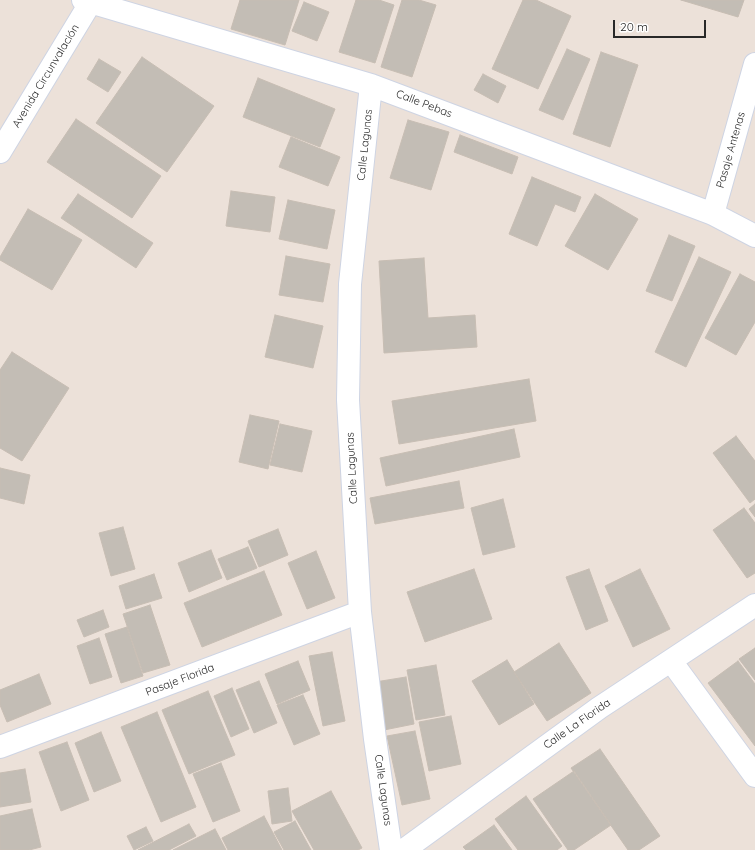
<!DOCTYPE html>
<html>
<head>
<meta charset="utf-8">
<style>
  body { margin:0 }
  #map { position:relative; width:755px; height:850px; overflow:hidden; background:#ece1d9; font-family:Quicksand,sans-serif }
  canvas { display:block }
  .scale { position:absolute; left:613px; top:20px; width:93px; height:18px; box-sizing:border-box; border:2px solid #282828; border-top:0; padding-left:5px; font-size:12px; line-height:14px; white-space:nowrap; color:#282828; -webkit-text-stroke:3px #fff; paint-order:stroke }
</style>
</head>
<body>
<div id="map">
<canvas width="755" height="850"></canvas>
<div class="scale">20 m</div>
</div>
<script>
const ctx = document.querySelector('canvas').getContext('2d');
ctx.lineJoin = 'round';
function paint(path, color) { ctx.fillStyle = color; ctx.fill(path, 'evenodd'); }
const toPath = rows => new Path2D(rows.map(r => 'M' + r).join(''));
function trace(path, color, width, dash) { ctx.strokeStyle = color; ctx.lineWidth = width; ctx.lineCap = dash ? 'butt' : 'round'; ctx.setLineDash(dash || []); ctx.stroke(path); }
function label(font, color, halo, rows, align = 'center') {
  ctx.font = font + ' Quicksand,sans-serif'; ctx.lineWidth = 3.5; ctx.setLineDash([]); ctx.textBaseline = 'middle'; ctx.strokeStyle = halo; ctx.fillStyle = color; for (const [text, x, y, turn = 0] of rows) {
    ctx.save(); ctx.translate(x, y); ctx.rotate((+turn || 0) * Math.PI / 180); ctx.textAlign = isNaN(turn) ? turn : align; if (halo) ctx.strokeText(text, 0, 0); ctx.fillText(text, 0, 0); ctx.restore();
  }
}
const building = toPath([
  [240,0,299,0,285,45,231,29,240,0],
  [356,0,379,0,394,5,375,63,339,52,356,0],
  [402,0,419,0,436,5,412,77,381,67,402,0],
  [523,0,536,0,571,16,538,89,492,69,523,0],
  [681,0,744,0,738,17,681,0],
  [304,2,329,12,317,41,292,31,304,2],
  [567,49,590,59,563,120,539,110,567,49],
  [601,52,638,65,610,147,573,134,601,52],
  [142,57,214,106,167,172,96,123,142,57],
  [99,59,121,72,108,92,87,79,99,59],
  [483,74,506,86,498,103,474,90,483,74],
  [258,78,335,109,320,147,243,117,258,78],
  [76,119,161,176,132,218,47,162,76,119],
  [408,120,449,132,431,190,390,178,408,120],
  [460,135,518,157,512,174,454,152,460,135],
  [291,137,340,157,328,186,279,167,291,137],
  [532,177,581,197,575,212,555,204,537,246,509,234,532,177],
  [231,191,275,197,270,232,226,226,231,191],
  [78,194,153,243,136,268,61,218,78,194],
  [595,194,638,219,608,270,565,246,595,194],
  [288,200,335,210,327,249,279,239,288,200],
  [28,209,82,240,52,290,0,260,0,257,28,209],
  [669,235,695,246,672,301,646,291,669,235],
  [286,256,330,264,323,302,279,295,286,256],
  [699,257,731,272,686,367,655,352,699,257],
  [424,258,428,318,475,315,477,347,384,353,379,261,424,258],
  [740,274,755,282,755,322,736,355,705,338,740,274],
  [275,315,323,326,313,368,265,357,275,315],
  [12,352,69,388,22,461,0,448,0,370,12,352],
  [529,379,536,421,399,444,392,401,529,379],
  [250,415,279,421,268,469,239,462,250,415],
  [280,424,312,431,302,472,270,465,280,424],
  [514,429,520,457,386,486,380,458,514,429],
  [736,436,755,461,755,499,750,503,713,453,736,436],
  [0,468,30,475,24,504,0,498,0,468],
  [459,481,464,508,375,524,370,498,459,481],
  [503,499,515,547,483,555,471,508,503,499],
  [755,504,755,517,749,509,755,504],
  [744,508,755,523,755,573,747,578,713,530,744,508],
  [123,527,135,569,111,576,99,533,123,527],
  [278,529,288,555,259,567,248,541,278,529],
  [248,547,257,568,227,580,218,559,248,547],
  [211,550,222,578,189,592,178,563,211,550],
  [316,551,335,598,307,609,288,563,316,551],
  [474,569,492,619,425,642,407,592,474,569],
  [589,569,608,621,586,630,566,577,589,569],
  [640,569,670,629,633,647,605,586,640,569],
  [264,571,282,615,202,647,184,603,264,571],
  [154,574,162,598,126,609,119,586,154,574],
  [150,605,170,665,143,673,123,614,150,605],
  [103,610,109,627,84,637,77,620,103,610],
  [127,627,143,676,121,683,105,634,127,627],
  [99,638,112,677,90,684,77,646,99,638],
  [559,643,591,693,547,721,514,672,559,643],
  [755,648,755,680,739,659,755,648],
  [332,652,345,721,323,726,309,656,332,652],
  [507,660,534,704,499,725,472,681,507,660],
  [298,661,310,690,277,704,265,674,298,661],
  [738,661,755,684,755,746,708,683,738,661],
  [436,665,445,715,416,720,407,670,436,665],
  [39,674,51,704,7,722,0,705,0,690,39,674],
  [406,677,414,724,384,730,375,682,406,677],
  [259,681,277,723,254,733,236,690,259,681],
  [232,688,249,729,231,737,214,696,232,688],
  [208,691,235,755,189,774,162,710,208,691],
  [303,695,320,734,294,745,277,705,303,695],
  [157,712,196,807,161,822,121,727,157,712],
  [451,716,461,764,429,771,419,722,451,716],
  [415,731,430,799,402,805,387,736,415,731],
  [101,732,121,781,94,792,75,743,101,732],
  [67,742,89,800,61,811,39,752,67,742],
  [600,749,660,836,639,850,628,850,571,768,600,749],
  [221,763,240,811,213,822,193,774,221,763],
  [25,769,31,802,0,807,0,773,25,769],
  [574,771,611,825,574,850,568,850,533,799,574,771],
  [288,788,292,821,272,824,268,791,288,788],
  [331,791,362,848,358,850,314,850,292,811,331,791],
  [526,796,562,846,557,850,518,850,495,819,526,796],
  [32,809,41,847,29,850,0,850,0,816,32,809],
  [264,816,282,850,228,850,222,838,264,816],
  [295,821,311,850,284,850,274,832,295,821],
  [189,824,196,836,169,850,138,850,189,824],
  [494,825,512,850,466,850,463,847,494,825],
  [146,827,153,841,134,850,127,836,146,827],
  [215,829,226,850,173,850,215,829]
]);
paint(building, '#c3bdb5');
trace(building, '#c7bdb3', 1);
const minor = toPath([
  [83,0,371,85,713,214,755,236],
  [371,85,350,284,348,400,360,612,375,739,391,850],
  [0,152,92,0],
  [713,214,755,64],
  [671,661,755,776],
  [0,747,360,612],
  [404,850,599,708,755,605]
]);
trace(minor, '#ced4e3', 24);
trace(minor, '#fff', 22);
label('11px', '#282828', '#fff', [
  ["Avenida Circunvalación",46,76,-59],
  ["Calle Pebas",424,104,21],
  ["Calle Lagunas",365,145,-84],
  ["Pasaje Antenas",731,150,-74],
  ["Calle Lagunas",352,468,-93],
  ["Pasaje Florida",180,680,-21],
  ["Calle La Florida",577,724,-35],
  ["Calle Lagunas",383,790,82]
]);
</script>
</body>
</html>
